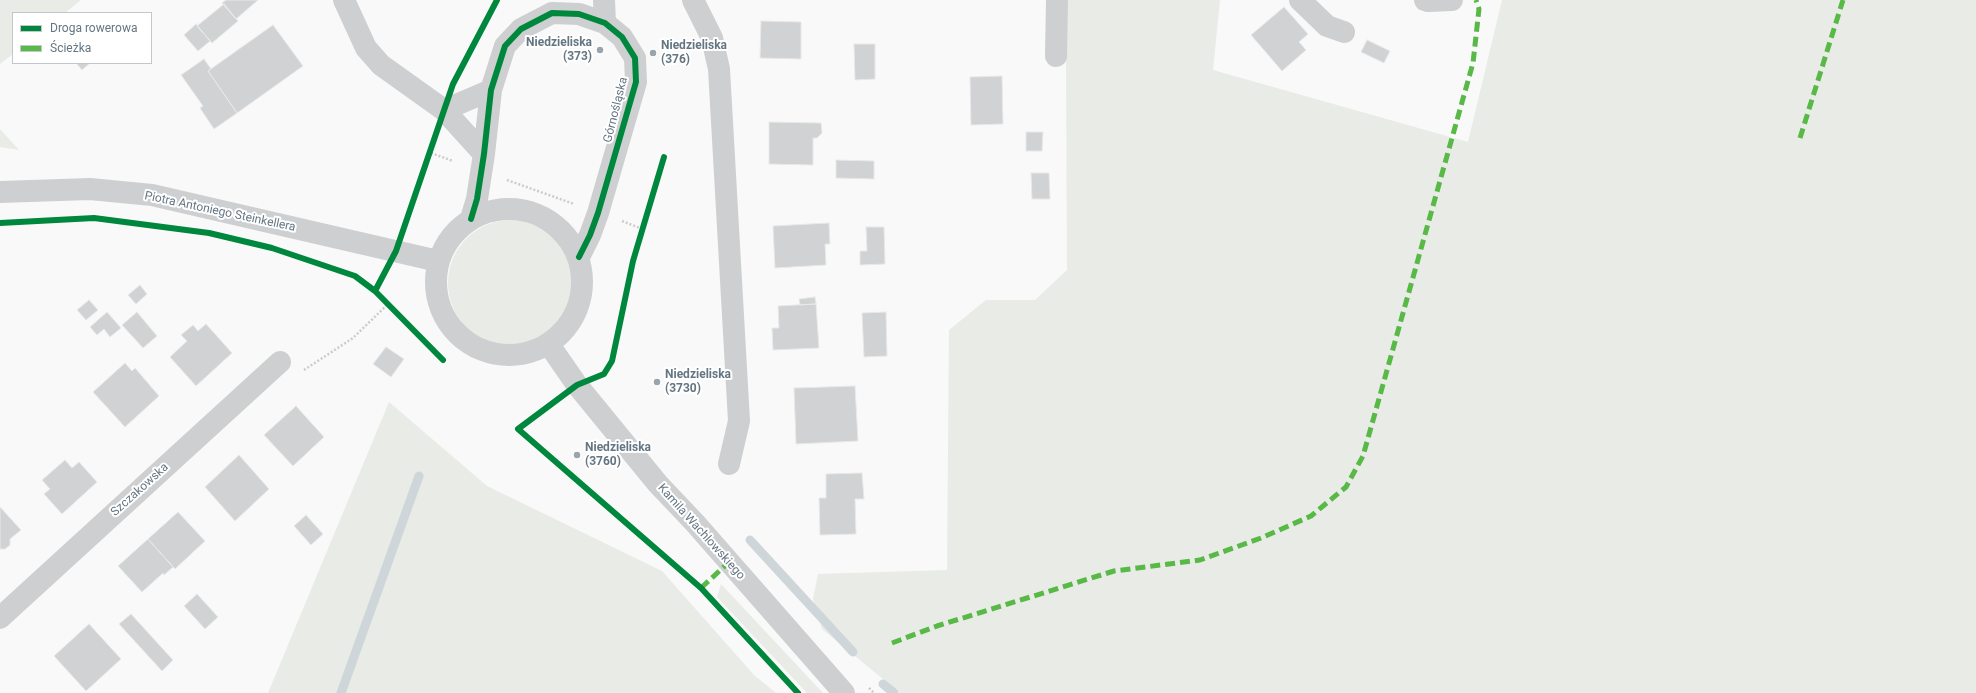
<!DOCTYPE html>
<html>
<head>
<meta charset="utf-8">
<style>
  body { margin:0 }
  #map { position:relative; width:1976px; height:693px; overflow:hidden; background:#f9f9f9; font-family:Roboto,sans-serif }
  canvas { display:block }
  .legend { position:absolute; left:12px; top:12px; width:140px; height:52px; box-sizing:border-box; background:#fff; border:1px solid #c1c8cd; margin:0; padding:5px 7px; list-style:none; font-size:12px; color:#657683 }
  .legend li { display:flex; align-items:center; gap:8px; height:20px }
  .legend b { width:20px; border:1px solid #c1c8cd }
</style>
</head>
<body>
<div id="map">
<canvas width="1976" height="693"></canvas>
<ul class="legend">
<li><b style="height:5px;background:#00873e"></b>Droga rowerowa</li>
<li><b style="height:5px;background:#58b947"></b>Ścieżka</li>
</ul>
</div>
<script>
const ctx = document.querySelector('canvas').getContext('2d');
ctx.lineJoin = 'round';
function paint(path, color) { ctx.fillStyle = color; ctx.fill(path, 'evenodd'); }
const toPath = rows => new Path2D(rows.map(r => 'M' + r).join(''));
function trace(path, color, width, dash) { ctx.strokeStyle = color; ctx.lineWidth = width; ctx.lineCap = dash ? 'butt' : 'round'; ctx.setLineDash(dash || []); ctx.stroke(path); }
function label(font, color, halo, rows, align = 'center') {
  ctx.font = font + ' Roboto,sans-serif'; ctx.lineWidth = 4; ctx.setLineDash([]); ctx.textBaseline = 'middle'; ctx.strokeStyle = halo; ctx.fillStyle = color; for (const [text, x, y, turn = 0] of rows) {
    ctx.save(); ctx.translate(x, y); ctx.rotate((+turn || 0) * Math.PI / 180); ctx.textAlign = isNaN(turn) ? turn : align; if (halo) ctx.strokeText(text, 0, 0); ctx.fillText(text, 0, 0); ctx.restore();
  }
}
paint(toPath([
  [0,0,81,0,65,13,13,13,13,54,0,64],
  [1047,0,1220,0,1213,70,1468,142,1502,0,1976,0,1976,693,900,693,822,629,813,599,818,574,947,570,949,330,986,300,1035,300,1067,270,1066,62,1045,59],
  [0,129,19,150,0,147],
  '448 283a63 63 0 1 1 126 0a63 63 0 1 1-126 0Z',
  [389,402,487,486,662,571,754,675,776,693,268,693],
  [721,584,823,693,807,693,717,597]
]), '#e8ebe6');
trace(toPath([
  [750,540,853,652],
  [883,684,894,693],
  [341,693,419,476]
]), '#ced6d9', 9);
const building = toPath([
  [226,0,258,0,236,19,222,3,226,0],
  [224,4,238,21,212,43,197,26,224,4],
  [1284,7,1308,34,1299,42,1306,50,1282,71,1251,35,1284,7],
  [761,21,801,22,801,59,760,58,761,21],
  [196,24,210,41,198,51,184,35,196,24],
  [273,25,303,66,237,113,208,71,273,25],
  [1367,40,1390,51,1384,63,1361,52,1367,40],
  [854,44,875,44,875,79,855,80,854,44],
  [204,59,211,69,208,71,237,113,214,129,200,108,203,106,181,75,204,59],
  [76,63,90,63,82,70,76,63],
  [1002,76,1003,124,971,125,970,77,1002,76],
  [769,122,821,123,822,133,817,138,813,138,813,165,769,164,769,122],
  [1026,132,1043,132,1042,151,1026,151,1026,132],
  [836,160,874,161,874,179,836,178,836,160],
  [1031,173,1049,173,1050,199,1032,199,1031,173],
  [829,223,830,244,825,244,826,265,775,268,773,226,829,223],
  [866,227,884,227,885,264,860,265,860,251,867,251,866,227],
  [140,285,147,294,136,304,128,295,140,285],
  [815,297,816,304,800,305,799,299,815,297],
  [89,300,98,310,86,320,77,310,89,300],
  [816,304,819,348,773,350,772,328,779,328,778,306,816,304],
  [107,312,121,328,110,337,104,329,97,335,90,327,107,312],
  [137,312,157,336,143,348,122,325,137,312],
  [886,312,887,356,864,357,862,313,886,312],
  [206,324,232,353,196,386,170,357,187,341,181,335,193,325,198,331,206,324],
  [386,347,404,359,391,377,373,364,386,347],
  [125,363,132,371,135,368,159,396,125,427,93,392,125,363],
  [855,386,858,441,796,444,794,388,855,386],
  [296,406,324,437,293,466,264,435,296,406],
  [239,455,269,489,235,521,205,487,239,455],
  [65,460,72,468,79,462,97,482,62,514,44,494,50,489,42,480,65,460],
  [862,473,864,499,855,499,856,534,820,535,819,498,826,498,826,474,862,473],
  [0,507,21,530,10,539,10,545,5,549,0,549,0,507],
  [178,512,205,541,175,569,148,539,178,512],
  [306,515,323,534,311,545,294,526,306,515],
  [148,539,173,567,164,575,163,573,142,592,118,566,148,539],
  [197,594,218,617,205,629,184,606,197,594],
  [131,614,173,660,162,671,119,624,131,614],
  [89,624,121,659,86,691,54,656,89,624]
]);
paint(building, '#d0d2d3');
trace(building, '#e8e8e8', 1);
trace(toPath([
  [431,153,453,161],
  [507,180,574,204],
  [622,221,642,229],
  [304,370,353,338,388,304],
  [869,688,874,693]
]), '#cbcccd', 2.5, [2, 2]);
trace(toPath([
  [344,0,366,48,381,65,444,110,484,154],
  [604,0,605,23],
  [693,0,712,38,719,69,739,421,729,464],
  [1300,0,1327,26,1344,32],
  [1425,0,1428,1,1452,0],
  [1056,56,1057,0],
  [444,110,491,90],
  [0,192,90,189,152,195,438,261],
  '436 282a73 73 0 1 1 146 0a73 73 0 1 1-146 0Z',
  [471,219,477,199,484,154,491,90,505,46,521,29,552,13,579,14,605,23,622,37,635,58,636,82,598,213,590,235,579,257],
  [550,346,577,385,658,484,695,523,844,693],
  [0,618,280,362]
]), '#cecfd0', 22);
trace(toPath([
  [1800,138,1843,0],
  [701,588,729,562],
  [892,643,937,626,1114,571,1200,560,1261,538,1311,516,1346,487,1363,456,1473,63,1479,9,1476,0]
]), '#58b947', 5, [10, 5]);
trace(toPath([
  [664,157,633,261,612,361,604,374,577,385,518,429,701,588,798,693],
  [471,219,477,199,484,154,491,90,505,46,521,29,552,13,579,14,605,23,622,37,635,58,636,82,598,213,590,235,579,257],
  [0,223,94,218,209,233,272,248,355,276,375,291,443,360],
  [375,291,396,251,453,84,497,0]
]), '#00873e', 6);
for (const [x, y, r, color] of [
  [600,50,4,"#99a4ac"],
  [653,53,4,"#99a4ac"],
  [657,382,4,"#99a4ac"],
  [577,455,4,"#99a4ac"]
]) { const dot = new Path2D(); dot.arc(x, y, r, 0, 2 * Math.PI); ctx.fillStyle = color; ctx.fill(dot); trace(dot, '#fff', 1.5); }
label('bold 12px', '#657683', '#fff', [
  ["Niedzieliska",592,43,"right"],
  ["(373)",592,57,"right"],
  ["Niedzieliska",661,46],
  ["(376)",661,60],
  ["Niedzieliska",665,375],
  ["(3730)",665,389],
  ["Niedzieliska",585,448],
  ["(3760)",585,462]
], 'left');
label('12px', '#657683', '#fff', [
  ["Górnośląska",616,110,-76],
  ["Piotra Antoniego Steinkellera",220,212,12],
  ["Szczakowska",140,490,-42],
  ["Kamila Wachlowskiego",701,532,48]
]);
</script>
</body>
</html>
